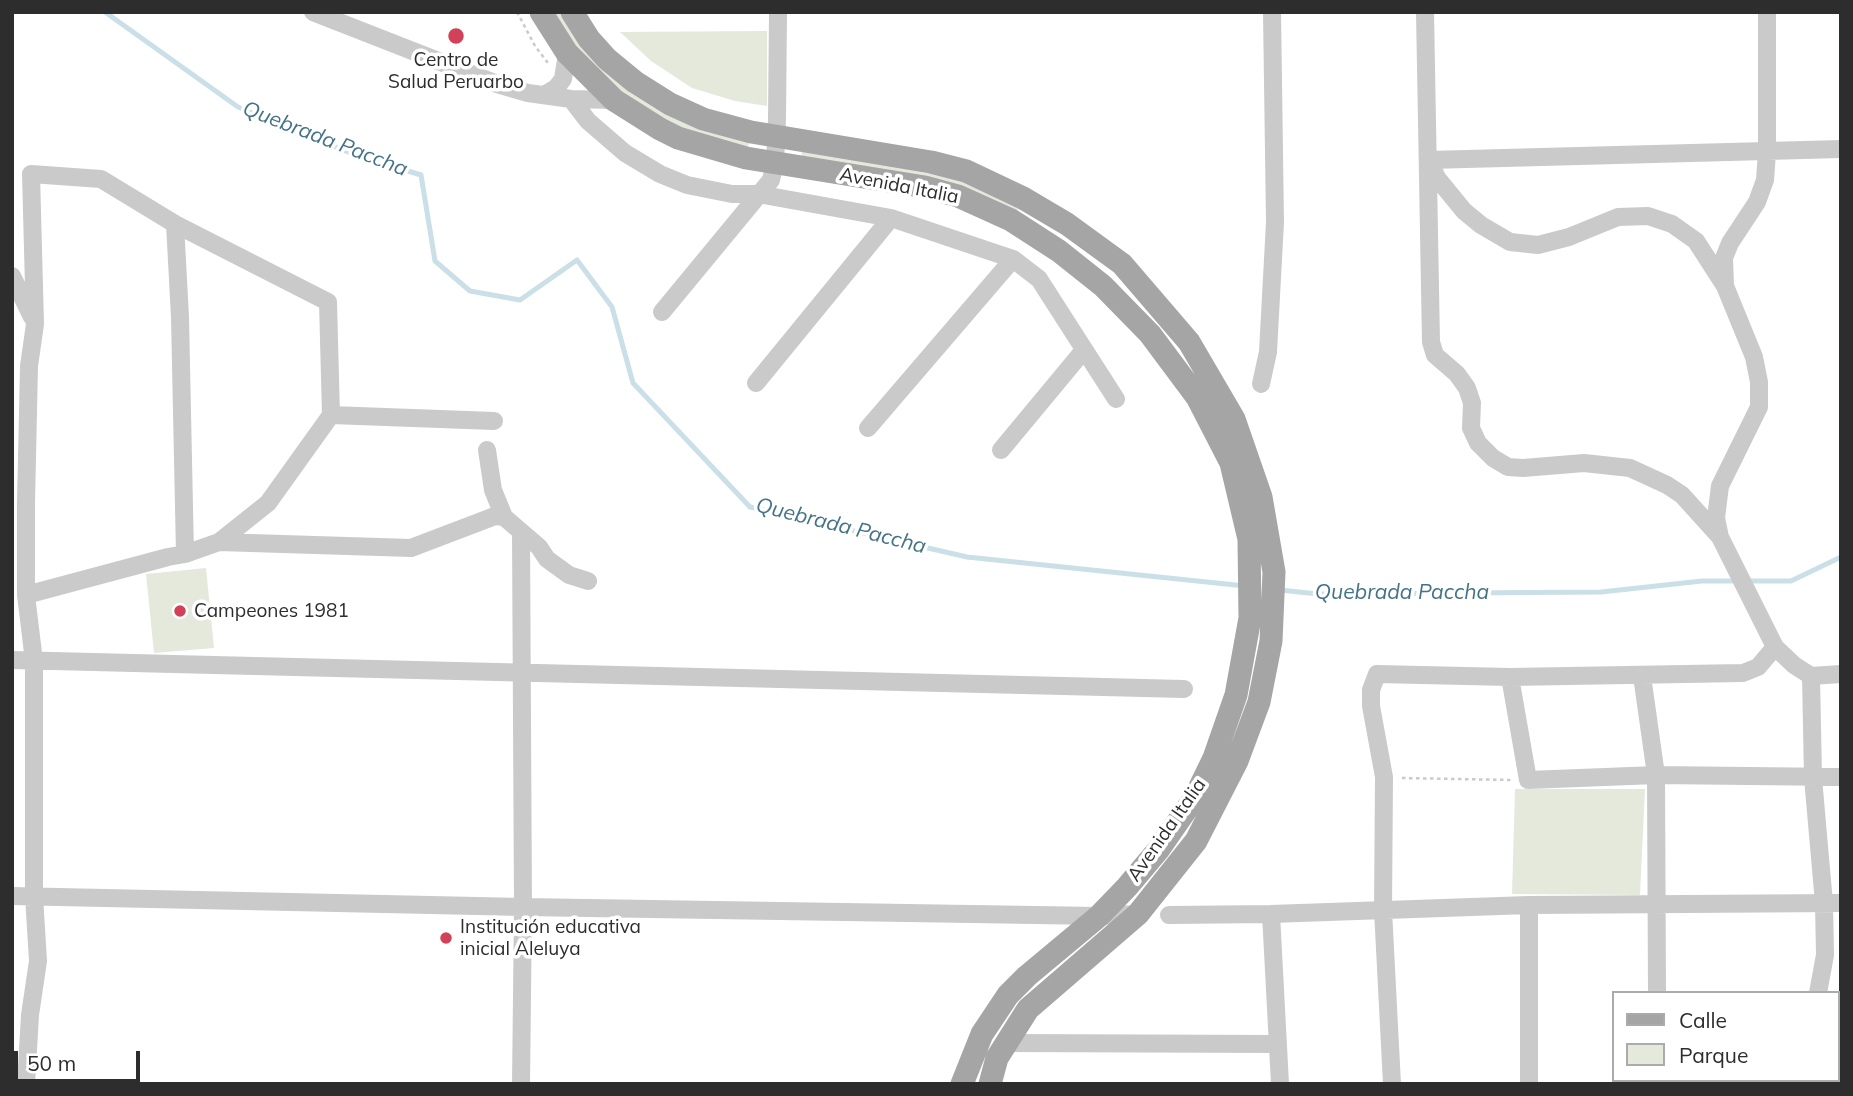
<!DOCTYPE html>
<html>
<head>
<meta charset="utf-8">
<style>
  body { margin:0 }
  #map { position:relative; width:1853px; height:1096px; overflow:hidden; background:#fff; font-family:Mulish,sans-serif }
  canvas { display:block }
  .frame { position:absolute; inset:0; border:14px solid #2d2d2d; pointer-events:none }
  .legend { position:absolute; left:1612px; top:991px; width:228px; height:91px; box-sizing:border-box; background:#fff; border:2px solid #ababab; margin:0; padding:9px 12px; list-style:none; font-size:21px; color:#2d2d2d }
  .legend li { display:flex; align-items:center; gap:14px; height:35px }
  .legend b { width:35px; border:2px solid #ababab }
  .scale { position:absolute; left:14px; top:1051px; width:126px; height:32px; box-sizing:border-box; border:4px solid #2d2d2d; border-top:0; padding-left:9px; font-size:21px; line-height:24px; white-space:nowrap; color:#2d2d2d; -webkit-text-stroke:5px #fff; paint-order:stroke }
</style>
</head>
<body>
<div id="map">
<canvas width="1853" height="1096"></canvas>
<div class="frame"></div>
<ul class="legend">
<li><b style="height:9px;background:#a5a5a5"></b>Calle</li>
<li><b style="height:19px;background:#e4e9dc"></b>Parque</li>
</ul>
<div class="scale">50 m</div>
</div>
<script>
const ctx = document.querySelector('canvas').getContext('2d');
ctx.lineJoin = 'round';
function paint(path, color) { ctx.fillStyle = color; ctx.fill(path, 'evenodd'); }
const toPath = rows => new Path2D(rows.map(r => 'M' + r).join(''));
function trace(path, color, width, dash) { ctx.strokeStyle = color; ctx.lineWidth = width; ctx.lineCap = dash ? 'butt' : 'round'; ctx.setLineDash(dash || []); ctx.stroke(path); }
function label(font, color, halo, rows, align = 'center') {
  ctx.font = font + ' Mulish,sans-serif'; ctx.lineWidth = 7; ctx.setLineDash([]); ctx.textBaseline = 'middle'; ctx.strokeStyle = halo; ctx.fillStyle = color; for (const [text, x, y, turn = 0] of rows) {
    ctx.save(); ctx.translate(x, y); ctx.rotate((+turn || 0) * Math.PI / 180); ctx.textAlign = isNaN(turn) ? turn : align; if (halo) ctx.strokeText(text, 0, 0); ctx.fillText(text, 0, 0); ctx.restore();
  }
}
paint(toPath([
  [551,12,559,12,603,70,632,94,664,114,697,129,749,141,748,148,680,128,629,99,587,62],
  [767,31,767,106,735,101,692,88,651,61,620,32],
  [802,150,930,171,964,181,1020,207,1016,213,801,158],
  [206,568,214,648,154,653,146,574],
  [1515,789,1645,789,1640,895,1512,894]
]), '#e4e9dc');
trace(toPath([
  [105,12,238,107,353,154,421,175,435,261,470,291,520,300,577,260,612,307,633,383,750,507,967,557,1245,586],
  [1748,581,1791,581,1841,557],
  [1280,590,1318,594,1601,592,1702,581,1738,581]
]), '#cadfe7', 5);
trace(toPath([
  [517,12,535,46,548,63],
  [1402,778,1511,780]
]), '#cacaca', 2.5, [3.5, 3.5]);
trace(toPath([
  [313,12,497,84,528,93,571,99,614,100],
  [1425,12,1431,342,1435,355,1457,374,1467,388,1472,403,1471,428,1478,443,1493,458,1508,467,1523,468,1584,463,1630,468,1667,485,1682,495,1720,537],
  [1767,12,1767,152,1765,180,1757,202,1730,243,1724,258,1725,286,1754,357,1759,382,1759,407,1720,486,1716,518,1720,537,1775,647],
  [544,95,556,88,563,79,567,53],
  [571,99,588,121,625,153,660,174,687,185,732,194,758,194,891,218,1013,259,1039,279,1116,399],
  [175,224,180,317,185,554],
  [12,276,32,317],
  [1725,286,1696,241,1672,224,1648,216,1618,217,1569,237,1538,245,1510,242,1481,225,1464,211,1437,178,1429,160,1841,149],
  [662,312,771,180,775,163,777,119,778,12],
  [756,383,891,218],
  [1261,384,1268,352,1275,222,1272,12],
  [331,415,494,421],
  [868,428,1013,259],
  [487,450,493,490,504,517],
  [1001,450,1084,350],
  [521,533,523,907,521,1084],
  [219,542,411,548,495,516,504,517,539,547,547,559,569,575,588,581],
  [12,660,1184,689],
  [1642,676,1656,775,1657,993],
  [1811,676,1813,778,1824,903,1825,955,1818,993],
  [1510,677,1528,780,1656,775,1841,777],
  [12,896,523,907,1099,916,1138,914],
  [1271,914,1280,1084],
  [1169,915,1271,914,1529,905,1841,903],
  [1006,1043,1278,1044],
  [1658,1080,1659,1084],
  [1813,1080,1814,1084],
  [26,1084,30,1015,38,961,34,896,34,661,26,595,26,503,29,366,35,324,31,174,101,179,175,224,328,302,331,415,268,503,219,542,185,554,168,557,26,595],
  [1392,1084,1383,910,1384,777,1371,706,1371,690,1377,674,1510,677,1743,673,1758,667,1775,647,1794,665,1811,676,1841,674],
  [1529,1084,1529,905]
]), '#cacaca', 18);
trace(toPath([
  [541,12,567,53,614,100,660,129,678,138,746,158,925,187,958,196,1011,220,1059,251,1103,286,1150,334,1197,397,1231,463,1249,539,1250,618,1236,695,1214,758,1195,797,1159,849,1127,887,1099,916,1027,976,1008,995,982,1034,962,1084],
  [572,12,589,39,607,59,635,82,670,104,703,119,751,132,931,162,966,171,1023,198,1067,224,1122,264,1189,342,1234,419,1261,497,1274,572,1271,641,1259,702,1237,761,1196,841,1138,914,1028,1009,997,1058,990,1084]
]), '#a5a5a5', 23);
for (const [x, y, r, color] of [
  [456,36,9,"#d34158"],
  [180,611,7,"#d34158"],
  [446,938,7,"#d34158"]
]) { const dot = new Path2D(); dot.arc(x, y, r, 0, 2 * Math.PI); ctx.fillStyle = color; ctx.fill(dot); trace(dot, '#fff', 2.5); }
label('19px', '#2d2d2d', '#fff', [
  ["Centro de",456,60,"center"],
  ["Salud Peruarbo",456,82,"center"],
  ["Campeones 1981",194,611],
  ["Institución educativa",460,927],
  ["inicial Aleluya",460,949]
], 'left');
label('19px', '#2d2d2d', '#fff', [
  ["Avenida Italia",899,186,11],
  ["Avenida Italia",1167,830,-55]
]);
label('italic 21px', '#447387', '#fff', [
  ["Quebrada Paccha",325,139,21],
  ["Quebrada Paccha",841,526,14],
  ["Quebrada Paccha",1402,593]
]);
</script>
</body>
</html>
